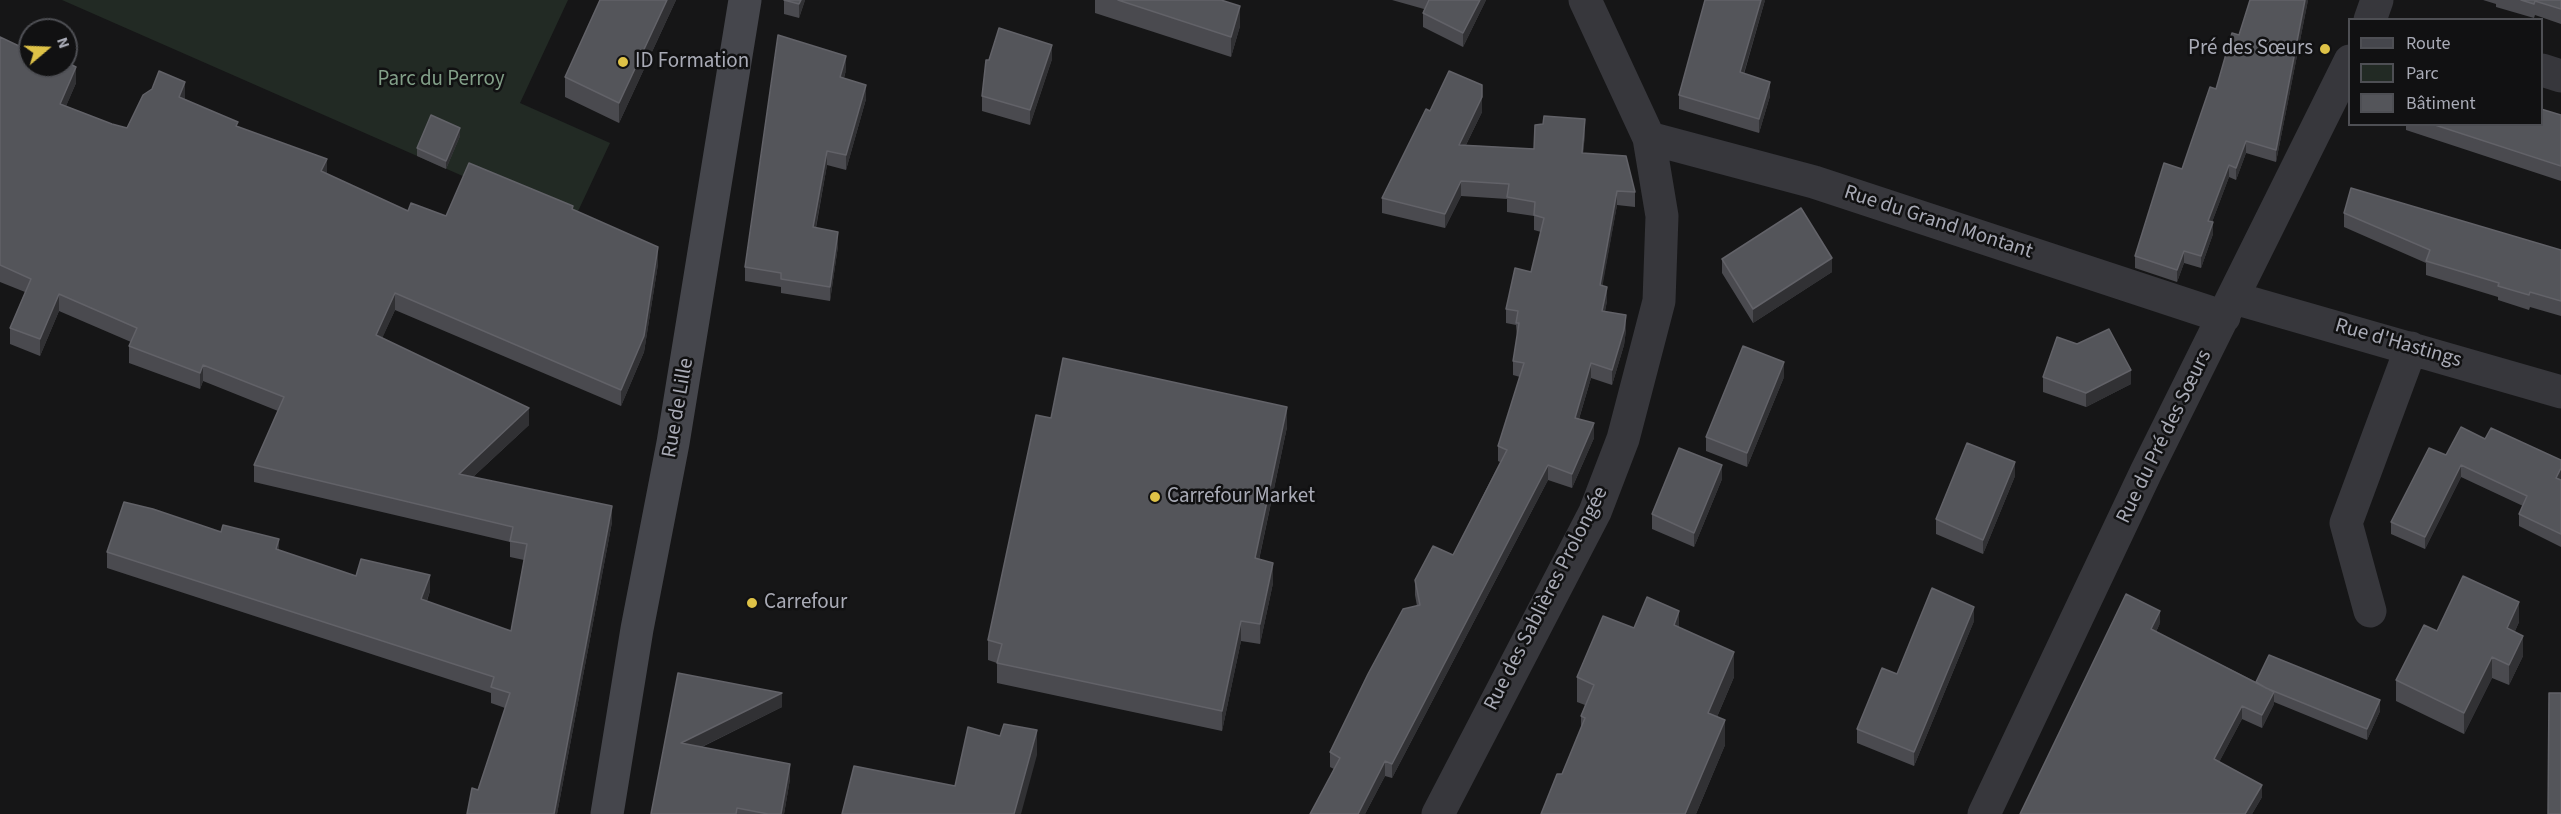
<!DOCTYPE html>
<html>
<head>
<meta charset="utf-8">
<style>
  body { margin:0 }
  #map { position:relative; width:2561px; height:814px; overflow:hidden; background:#161617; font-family:"Source Sans 3",sans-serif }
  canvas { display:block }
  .legend { position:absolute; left:2348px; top:18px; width:195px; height:108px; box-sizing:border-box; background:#111112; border:2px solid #4e4f54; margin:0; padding:8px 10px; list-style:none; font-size:18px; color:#a9abb6 }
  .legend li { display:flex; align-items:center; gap:12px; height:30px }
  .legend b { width:30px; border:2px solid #4e4f54 }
  .north { position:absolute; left:18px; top:18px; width:60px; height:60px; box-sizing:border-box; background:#111112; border:2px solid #4e4f54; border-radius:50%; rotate:71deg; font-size:16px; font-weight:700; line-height:24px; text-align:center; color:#a9abb6 }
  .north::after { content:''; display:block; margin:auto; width:21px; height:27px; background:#dec247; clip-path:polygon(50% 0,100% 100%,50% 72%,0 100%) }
</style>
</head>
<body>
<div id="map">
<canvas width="2561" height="814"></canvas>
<ul class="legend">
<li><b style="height:8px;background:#45464c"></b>Route</li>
<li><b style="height:16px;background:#222a24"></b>Parc</li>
<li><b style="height:16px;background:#54555a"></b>Bâtiment</li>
</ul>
<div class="north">N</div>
</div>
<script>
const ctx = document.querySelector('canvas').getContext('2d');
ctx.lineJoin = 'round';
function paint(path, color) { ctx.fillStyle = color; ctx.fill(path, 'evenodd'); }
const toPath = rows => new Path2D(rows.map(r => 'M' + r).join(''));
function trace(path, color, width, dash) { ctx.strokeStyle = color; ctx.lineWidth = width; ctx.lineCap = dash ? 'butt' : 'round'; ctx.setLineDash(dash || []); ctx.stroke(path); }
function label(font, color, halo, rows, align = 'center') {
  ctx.font = font + ' "Source Sans 3",sans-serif'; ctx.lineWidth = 5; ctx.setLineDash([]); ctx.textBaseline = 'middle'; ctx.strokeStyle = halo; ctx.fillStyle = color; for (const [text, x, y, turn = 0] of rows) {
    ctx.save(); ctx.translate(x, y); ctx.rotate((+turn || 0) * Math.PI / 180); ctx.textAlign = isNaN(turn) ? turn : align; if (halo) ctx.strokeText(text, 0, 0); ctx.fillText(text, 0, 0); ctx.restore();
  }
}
paint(toPath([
  [62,0,568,0,520,103,610,143,572,224]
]), '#222a24');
trace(toPath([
  [2370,20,2377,0],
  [2542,70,2561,76],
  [1649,138,1814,182,2224,317],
  [2234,298,2561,392],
  [2370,611,2346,523,2411,348],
  [1438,814,1595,512,1623,439,1659,301,1662,216,1649,138,1585,0],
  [1984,814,2146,472,2350,61]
]), '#37373c', 33);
trace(toPath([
  [607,814,637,629,673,443,745,0]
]), '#45464c', 33);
paint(toPath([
  [600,0,676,0,619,123,565,97,565,77],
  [784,0,805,0,799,18,784,14],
  [1095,0,1221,0,1240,26,1231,57,1095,13],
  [1392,0,1486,0,1463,47,1423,27,1423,13,1424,9],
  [1765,0,1744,74,1770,96,1759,133,1679,109,1679,95],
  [2308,0,2276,162,2246,153,2236,180,2229,177,2212,222,2213,234,2201,268,2184,263,2177,282,2135,268,2135,256,2182,169,2239,35],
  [2483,0,2561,0,2561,24,2535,15,2534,18,2496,7,2496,4],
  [0,37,76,83,66,106,112,124,127,128,185,98,185,99,327,174,408,211,446,216,573,210,658,264,644,352,621,406,395,310,382,338,529,425,473,477,612,522,557,814,467,814,478,790,505,708,491,703,491,693,107,568,107,552,221,532,279,550,356,576,430,591,427,601,511,631,524,560,510,557,510,542,254,482,254,465,278,411,203,381,200,389,129,363,129,346,131,342,59,311,40,356,10,344,10,328,25,292,0,282],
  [1052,59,1030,125,982,111,982,96],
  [846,70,844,78,866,99,846,170,827,165,816,228,838,246,830,301,781,293,781,287,745,281,745,267],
  [1482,100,1482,112,1466,145,1534,149,1585,134,1583,153,1635,192,1635,207,1617,205,1602,286,1607,301,1605,311,1626,330,1624,345,1612,385,1591,378,1579,419,1594,438,1572,488,1548,480,1392,778,1385,776,1365,814,1310,814,1334,769,1330,767,1330,752,1417,606,1415,595,1415,580,1453,555,1500,462,1498,461,1498,446,1520,377,1513,375,1513,361,1517,337,1516,325,1506,323,1506,309,1531,272,1541,232,1534,230,1534,216,1507,212,1507,199,1461,196,1445,228,1382,213,1382,198,1430,111],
  [2561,115,2561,181,2406,130,2406,124,2541,124],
  [460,136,446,169,417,156,417,148],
  [2344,213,2561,250,2561,316,2530,307,2529,310,2498,300,2498,297,2426,275,2426,263,2344,227],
  [1722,259,1832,272,1753,323,1722,273],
  [1784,377,1747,467,1706,451,1706,437],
  [2043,377,2131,384,2086,407,2043,392],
  [1051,418,1287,427,1259,560,1273,583,1260,644,1241,641,1222,731,997,683,997,663,988,660,988,640],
  [2485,439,2561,460,2561,547,2519,526,2519,514,2523,506,2461,477,2425,549,2391,534,2391,522,2446,455],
  [2015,476,1983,554,1936,534,1936,519],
  [1722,479,1694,547,1652,529,1652,514],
  [1974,621,1914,766,1857,743,1857,729,1897,674],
  [2519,622,2515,631,2523,656,2509,685,2492,678,2464,734,2396,701,2396,680,2437,631],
  [2160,623,2156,632,2256,682,2380,711,2367,740,2274,702,2274,704,2262,728,2242,719,2219,762,2262,797,2252,814,2020,814],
  [1679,627,1734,677,1717,717,1725,745,1696,814,1541,814,1562,774,1581,728,1581,716,1585,705,1577,702,1577,677,1634,628],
  [678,673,782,707,702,747,790,779,784,814,651,814]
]), '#4a4a4f');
paint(toPath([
  [667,0,676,0,619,123,619,103],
  [801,0,805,0,799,18,799,4],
  [1480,0,1486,0,1463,47,1463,33],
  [1761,0,1765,0,1740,86,1740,72],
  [2305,0,2308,0,2276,162,2276,150],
  [1240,6,1240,26,1231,57,1231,37],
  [1052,45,1052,59,1030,125,1030,110],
  [846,56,846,70,840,91,840,77],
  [76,67,76,83,60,120,60,104],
  [185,82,185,98,179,113,179,97],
  [1770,82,1770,96,1759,133,1759,119],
  [866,85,866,99,846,170,846,155],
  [1482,97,1482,112,1459,159,1459,145],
  [1585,119,1585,134,1582,167,1582,153],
  [460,128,460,136,446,169,446,161],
  [2246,141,2246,153,2236,180,2236,168],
  [827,151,827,165,813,242,813,227],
  [327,159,327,176,321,171],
  [2229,165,2229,177,2208,233,2208,221],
  [1461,181,1461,196,1445,228,1445,214],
  [1617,191,1617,205,1600,300,1600,285],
  [2213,222,2213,234,2201,268,2201,256],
  [838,232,838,246,830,301,830,287],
  [658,247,658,264,644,352,621,406,621,390],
  [2184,251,2184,263,2177,282,2177,270],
  [1832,258,1832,272,1753,323,1753,309],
  [1607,287,1607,301,1602,326,1602,311],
  [395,293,395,310,376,352,376,335],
  [59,294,59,311,40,356,40,339],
  [1626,315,1626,330,1624,345,1612,385,1612,370],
  [1784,362,1784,377,1747,467,1747,453],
  [1591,363,1591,378,1575,432,1575,418],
  [203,365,203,381,200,389,200,373],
  [2131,370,2131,384,2086,407,2086,393],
  [1287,407,1287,427,1255,578,1255,558],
  [529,408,529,425,459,490,459,474],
  [1594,423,1594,438,1572,488,1572,474],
  [2015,462,2015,476,1983,554,1983,540],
  [1548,465,1548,480,1392,778,1392,764],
  [1722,465,1722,479,1694,547,1694,533],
  [2461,465,2461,477,2425,549,2425,537],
  [2561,468,2561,481,2556,478],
  [612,506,612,522,557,814,554,814],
  [279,539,279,555,276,549],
  [1273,563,1273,583,1260,644,1260,624],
  [430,575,430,591,421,616,421,599],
  [2519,602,2519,622,2507,648,2507,628],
  [1974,607,1974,621,1914,766,1914,752],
  [1679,611,1679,636,1674,625],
  [2160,611,2160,623,2151,642,2151,629],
  [1241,621,1241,641,1222,731,1222,711],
  [2523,636,2523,656,2509,685,2509,665],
  [1734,652,1734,677,1708,738,1708,713],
  [2492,657,2492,678,2464,734,2464,713],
  [2274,692,2274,704,2262,728,2262,715],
  [782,693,782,707,681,757,681,743],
  [2380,700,2380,711,2367,740,2367,729],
  [2242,706,2242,719,2214,772,2214,759],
  [1725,720,1725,745,1696,814,1685,814],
  [1037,730,1037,755,1021,814,1014,814],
  [1385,761,1385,776,1365,814,1358,814],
  [790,764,790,779,784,814,781,814],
  [2262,785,2262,797,2252,814,2245,814]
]), '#313134');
const building = toPath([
  [600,0,667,0,619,103,565,77,600,0],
  [784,0,801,0,799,4,784,0],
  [1118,0,1221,0,1240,6,1231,37,1118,0],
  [1429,0,1480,0,1463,33,1423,13,1429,0],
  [1705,0,1761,0,1740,72,1770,82,1759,119,1679,95,1705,0],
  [2250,0,2305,0,2276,150,2246,141,2236,168,2229,165,2208,221,2213,222,2201,256,2184,251,2177,270,2135,256,2164,163,2182,169,2210,87,2216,89,2232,33,2239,35,2250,0],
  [2521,0,2561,0,2561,9,2535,1,2534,4,2521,0],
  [999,28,1052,45,1030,110,982,96,986,60,989,60,999,28],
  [778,35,846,56,840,77,866,85,846,155,827,151,813,227,838,232,830,287,781,279,781,273,745,267,778,35],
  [0,37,19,46,21,41,30,45,30,66,66,66,66,62,76,67,60,104,112,124,127,128,143,95,152,89,159,71,185,82,179,97,238,122,236,126,327,159,321,171,408,211,411,203,446,216,469,163,573,206,572,209,658,247,644,336,621,390,395,293,376,335,529,408,459,474,612,506,554,814,467,814,472,788,478,790,510,693,491,687,494,677,107,552,124,502,153,509,221,532,223,525,279,539,276,549,356,576,361,559,430,575,421,599,511,631,527,544,510,541,513,527,254,465,284,397,203,365,200,373,129,346,137,328,59,294,40,339,10,328,31,279,0,265,0,37],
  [1449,71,1482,85,1482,97,1459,145,1534,149,1535,125,1543,124,1544,116,1585,119,1582,153,1626,156,1635,192,1617,191,1600,285,1607,287,1602,311,1626,315,1624,330,1612,370,1591,363,1575,418,1594,423,1572,474,1548,465,1392,764,1385,761,1358,814,1310,814,1340,758,1330,752,1368,674,1403,609,1420,605,1415,580,1433,546,1453,555,1507,450,1498,446,1524,363,1513,361,1519,323,1516,323,1518,311,1506,309,1515,268,1531,272,1544,218,1534,215,1535,202,1507,197,1509,184,1461,181,1445,214,1382,198,1426,109,1430,111,1449,71],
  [2541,109,2561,115,2561,166,2432,124,2541,124,2541,109],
  [431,115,460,128,446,161,417,148,431,115],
  [2351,188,2561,250,2561,301,2530,292,2529,295,2498,286,2499,283,2426,261,2430,250,2344,213,2351,188],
  [1801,208,1832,258,1753,309,1722,259,1801,208],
  [2109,329,2131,370,2086,393,2043,377,2057,337,2077,344,2109,329],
  [1743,346,1784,362,1747,453,1706,437,1743,346],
  [1063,358,1287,407,1255,558,1273,563,1260,624,1241,621,1222,711,997,663,1002,644,988,640,1036,415,1051,418,1063,358],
  [2461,427,2485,439,2491,428,2561,460,2561,468,2556,478,2561,480,2561,534,2519,514,2527,496,2461,465,2425,537,2391,522,2429,448,2446,455,2461,427],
  [1967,443,2015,462,1983,540,1936,519,1967,443],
  [1679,448,1722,465,1694,533,1652,514,1679,448],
  [2463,576,2519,602,2507,628,2523,636,2509,665,2492,657,2464,713,2396,680,2424,625,2437,631,2463,576],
  [1932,588,1974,607,1914,752,1857,729,1882,668,1897,674,1932,588],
  [2126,594,2160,611,2151,629,2274,692,2262,715,2242,706,2214,759,2262,785,2245,814,2020,814,2126,594],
  [1647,597,1679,611,1674,625,1734,652,1708,713,1725,720,1685,814,1541,814,1557,774,1562,774,1585,718,1581,716,1594,685,1577,677,1603,616,1634,628,1647,597],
  [2269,655,2380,700,2367,729,2266,688,2256,682,2269,655],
  [678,673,782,693,681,743,790,764,781,814,768,814,737,808,736,814,651,814,678,673],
  [2549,693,2561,693,2561,814,2548,814,2549,693],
  [1004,724,1037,730,1014,814,842,814,854,766,955,786,968,727,1000,736,1004,724]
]);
paint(building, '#54555a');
trace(building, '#626268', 1.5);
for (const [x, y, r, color] of [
  [2325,49,6,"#dec247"],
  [623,62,6,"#dec247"],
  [1155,497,6,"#dec247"],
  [752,603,6,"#dec247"]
]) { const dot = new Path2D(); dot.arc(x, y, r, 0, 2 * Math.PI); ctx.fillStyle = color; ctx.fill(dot); trace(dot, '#111112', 2); }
label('21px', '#a9abb6', '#111112', [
  ["Pré des Sœurs",2313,49,"right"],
  ["ID Formation",635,62],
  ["Carrefour Market",1167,497],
  ["Carrefour",764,603]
], 'left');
label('21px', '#829f88', '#111112', [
  ["Parc du Perroy",441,80]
]);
label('21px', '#a9abb6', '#111112', [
  ["Rue du Grand Montant",1938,223,18],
  ["Rue d'Hastings",2398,344,16],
  ["Rue de Lille",679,408,-80],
  ["Rue du Pré des Sœurs",2165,437,-64],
  ["Rue des Sablières Prolongée",1547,599,-63]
]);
</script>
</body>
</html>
